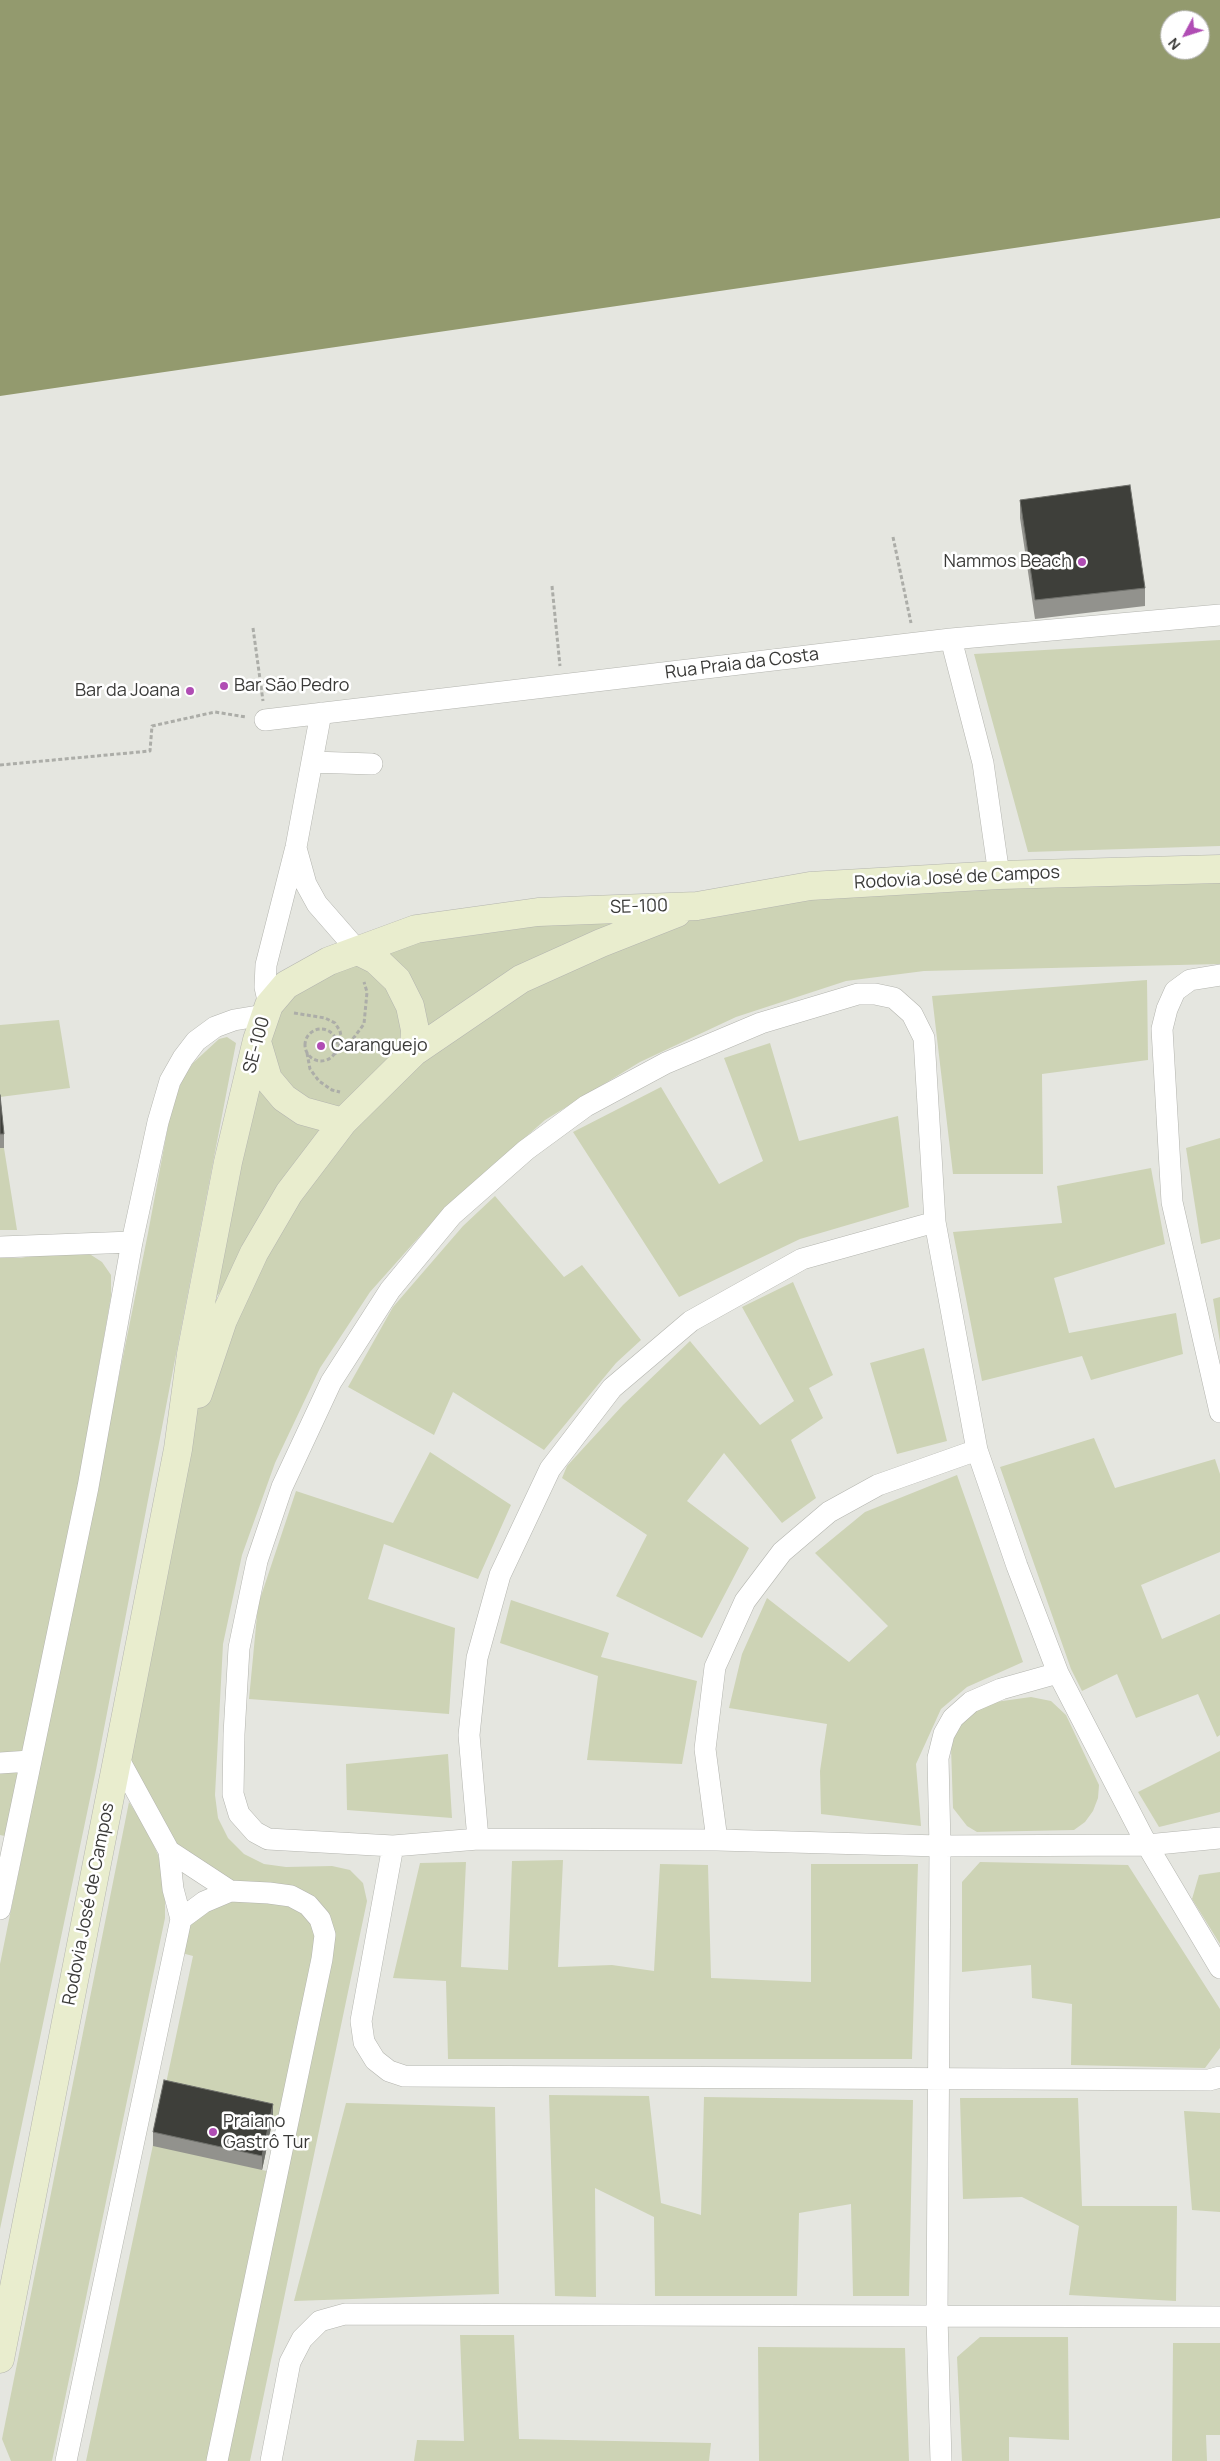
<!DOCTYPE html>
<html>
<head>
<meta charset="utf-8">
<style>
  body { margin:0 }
  #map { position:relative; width:1220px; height:2461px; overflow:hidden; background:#e5e6e0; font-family:Manrope,sans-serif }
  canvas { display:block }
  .north { position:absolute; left:1160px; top:10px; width:50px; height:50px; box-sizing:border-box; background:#fff; border:1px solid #b0b0af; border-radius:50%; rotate:230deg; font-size:14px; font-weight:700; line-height:20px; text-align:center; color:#3a3a38 }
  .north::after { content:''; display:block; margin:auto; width:18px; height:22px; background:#b04db4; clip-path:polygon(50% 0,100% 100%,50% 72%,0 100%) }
</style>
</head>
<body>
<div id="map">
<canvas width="1220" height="2461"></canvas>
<div class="north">N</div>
</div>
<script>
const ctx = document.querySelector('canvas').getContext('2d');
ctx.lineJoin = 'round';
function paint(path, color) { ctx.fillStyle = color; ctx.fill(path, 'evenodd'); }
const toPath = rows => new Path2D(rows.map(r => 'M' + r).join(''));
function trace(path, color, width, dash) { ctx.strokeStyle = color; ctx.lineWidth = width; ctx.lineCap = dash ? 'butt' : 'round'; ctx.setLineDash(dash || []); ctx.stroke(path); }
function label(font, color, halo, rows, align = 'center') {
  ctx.font = font + ' Manrope,sans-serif'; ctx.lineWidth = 5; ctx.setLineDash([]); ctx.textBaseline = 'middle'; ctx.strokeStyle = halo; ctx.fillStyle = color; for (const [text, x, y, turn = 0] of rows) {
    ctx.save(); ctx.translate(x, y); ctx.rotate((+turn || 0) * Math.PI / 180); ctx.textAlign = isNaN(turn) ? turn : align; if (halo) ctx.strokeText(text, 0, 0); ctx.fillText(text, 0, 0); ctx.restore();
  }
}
paint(toPath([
  [1220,640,1220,846,1028,852,974,654],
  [1220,869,1220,964,924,971,846,981,736,1017,640,1062,545,1120,444,1209,370,1292,320,1368,275,1463,242,1555,223,1644,215,1795,218,1818,228,1838,244,1854,264,1864,286,1867,332,1866,350,1870,363,1883,367,1901,250,2461,86,2461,193,1956,174,1951,181,1919,230,1891,189,1864,117,1756,178,1449,273,1219,212,1303,269,1005,416,929,697,906],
  [273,2119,288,2122,277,2173,262,2170],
  [1147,980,1148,1060,1042,1074,1043,1174,953,1174,932,996],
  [59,1020,70,1088,0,1097,0,1025],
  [227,1037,236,1043,96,1770,0,2229,0,1964,148,1233,171,1110,182,1080,193,1063,219,1039],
  [770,1043,799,1141,898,1116,909,1207,800,1239,679,1297,573,1132,661,1087,719,1184,763,1161,724,1058],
  [1220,1138,1220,1239,1201,1244,1186,1148],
  [0,1148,4,1148,17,1230,0,1230],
  [1151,1168,1165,1244,1054,1278,1069,1333,1176,1313,1183,1354,1091,1380,1082,1356,982,1381,953,1232,1062,1223,1057,1186],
  [495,1196,564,1277,582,1265,641,1340,616,1363,544,1450,453,1392,434,1435,348,1387,393,1307,463,1226],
  [70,1248,88,1253,102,1262,111,1275,111,1296,30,1761,14,1838,0,1835,0,1258,21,1258],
  [793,1282,833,1375,809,1388,823,1418,791,1440,816,1498,782,1523,724,1453,687,1501,749,1548,702,1638,616,1596,647,1535,562,1478,567,1466,623,1405,690,1341,760,1425,794,1401,742,1307],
  [1220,1297,1220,1342,1213,1299],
  [924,1348,947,1441,897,1454,870,1363],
  [1094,1438,1115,1488,1215,1459,1220,1474,1220,1552,1141,1585,1162,1639,1220,1614,1220,1735,1217,1737,1198,1694,1136,1718,1117,1674,1082,1691,1071,1669,1000,1467],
  [430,1452,511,1505,478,1579,384,1544,368,1599,455,1628,449,1714,249,1699,258,1605,296,1491,393,1523],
  [957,1475,1023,1662,967,1687,941,1709,916,1764,921,1826,821,1814,820,1771,827,1724,729,1708,742,1654,767,1598,849,1662,888,1626,815,1553,865,1512],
  [511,1600,609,1633,601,1657,697,1681,682,1764,587,1760,598,1676,500,1643],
  [1031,1697,1051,1701,1066,1715,1099,1785,1098,1798,1093,1811,1085,1822,1074,1830,977,1832,967,1826,953,1808,951,1747,955,1732,963,1720,988,1703],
  [1220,1751,1220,1812,1159,1827,1138,1792],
  [448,1754,452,1818,347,1810,346,1764],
  [129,1802,147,1830,158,1855,165,1882,165,1918,52,2461,11,2461,2,2439],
  [563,1860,558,1967,612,1965,654,1971,660,1864,708,1865,711,1978,811,1982,811,1864,918,1864,912,2059,448,2059,446,1981,393,1978,420,1863,466,1862,461,1967,508,1970,512,1861],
  [980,1862,1128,1865,1220,2009,1220,2048,1205,2068,1071,2065,1072,2004,1032,1998,1031,1965,962,1972,962,1882],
  [1220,1872,1220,1944,1192,1899,1199,1875],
  [549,2095,649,2096,661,2203,701,2215,704,2097,913,2100,909,2296,853,2296,851,2204,799,2213,797,2296,655,2296,654,2217,595,2188,596,2297,555,2296],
  [960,2098,1078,2098,1082,2206,1177,2206,1176,2301,1069,2295,1079,2226,1022,2197,963,2199],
  [346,2103,495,2107,499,2294,294,2301],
  [1184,2111,1220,2113,1220,2212,1192,2210],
  [460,2335,514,2335,519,2439,711,2443,709,2461,414,2461,417,2440,464,2441],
  [980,2337,1068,2337,1069,2440,1009,2437,1009,2461,962,2461,957,2357],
  [1173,2343,1220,2343,1220,2435,1206,2435,1207,2461,1172,2461],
  [758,2347,905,2348,909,2461,759,2461]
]), '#cdd3b5');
paint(toPath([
  [0,0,1220,0,1220,218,0,396],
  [1170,20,1200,20,1200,50,1170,50]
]), '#939a6e');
const minor = toPath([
  [951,639,983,763,999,875],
  [265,720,951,639,1220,615],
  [312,762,372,764],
  [296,848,306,884,317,904,358,951],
  [1220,975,1190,980,1175,991,1167,1009,1162,1029,1172,1202,1220,1412],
  [269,1005,265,987,266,965,296,847,321,713],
  [0,1247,132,1242],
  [0,1763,30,1761],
  [1220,1838,1147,1845,940,1846,717,1840,478,1839,393,1846,268,1839,255,1832,239,1814,233,1794,234,1734,239,1648,257,1561,282,1487,331,1382,390,1290,452,1215,526,1150,586,1106,666,1063,761,1023,858,994,875,994,894,998,912,1014,924,1038,935,1222,977,1450,1017,1566,1058,1673,1147,1845,1220,1968],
  [478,1839,469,1735,477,1658,500,1575,550,1469,612,1388,691,1321,802,1259,935,1222],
  [717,1840,705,1749,715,1667,745,1601,782,1552,829,1512,878,1485,977,1450],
  [393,1846,361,2021,364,2042,375,2060,389,2071,404,2076,1209,2080,1220,2077],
  [169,1851,230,1891],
  [0,1909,88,1487,132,1242,158,1122,170,1081,183,1058,196,1041,215,1027,234,1020,264,1015],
  [181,1919,204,1902,230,1891,269,1893,291,1896,308,1905,320,1919,325,1935,322,1959,217,2461],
  [66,2461,181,1919,173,1889,169,1851,117,1756],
  [271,2461,290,2362,302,2339,320,2321,345,2314,1220,2317],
  [941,2461,937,2316,940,1846,938,1758,944,1734,953,1718,971,1702,1001,1689,1058,1673]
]);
const secondary = toPath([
  [358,951,376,960,397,980,410,1006,415,1030,414,1052],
  [257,1042,268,1079,284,1098,303,1111,343,1122],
  [198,1394,223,1320,254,1253,289,1193,343,1122,414,1052,521,979,601,943,677,913],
  [0,2359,178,1449,191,1354,228,1162,257,1040,269,1005,286,985,329,961,416,929,538,912,697,906,810,886,999,875,1220,869]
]);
trace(minor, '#b4b5af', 22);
trace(secondary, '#b4b5af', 29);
trace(toPath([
  [893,537,911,623],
  [552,586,560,666],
  [253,628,263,701],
  [0,765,150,751,152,726,215,712,246,717],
  [294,1013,325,1018,335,1023,340,1031,342,1041,336,1051],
  '305 1045a16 16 0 1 1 32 0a16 16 0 1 1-32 0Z',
  [307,1053,310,1069,319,1081,332,1090,340,1092],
  [333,1055,349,1044,364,1024,367,992,364,982]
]), '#acada8', 3, [4, 2.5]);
trace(minor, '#fff', 21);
trace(secondary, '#e9edce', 28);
paint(toPath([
  [1020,500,1145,588,1145,606,1035,619,1020,518],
  [0,1095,4,1134,4,1148,0,1148],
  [273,2118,262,2170,153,2146,153,2132]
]), '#92928d');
paint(toPath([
  [273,2104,273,2118,262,2170,262,2156]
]), '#70716c');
const building = toPath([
  [1130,485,1145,588,1035,600,1020,500,1130,485],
  [0,1095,4,1134,0,1134,0,1095],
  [164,2080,273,2104,262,2156,153,2132,164,2080]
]);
paint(building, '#3e3f3a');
trace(building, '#70716c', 1);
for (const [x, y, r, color] of [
  [1082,562,5,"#b04db4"],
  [224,686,5,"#b04db4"],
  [190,691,5,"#b04db4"],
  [321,1046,5,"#b04db4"],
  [213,2132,5,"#b04db4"]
]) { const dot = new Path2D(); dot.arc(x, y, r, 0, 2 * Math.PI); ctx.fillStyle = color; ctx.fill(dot); trace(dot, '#fff', 2); }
label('18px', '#3a3a38', '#fff', [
  ["Nammos Beach",1072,562,"right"],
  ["Bar São Pedro",234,686],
  ["Bar da Joana",180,691,"right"],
  ["Caranguejo",331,1046],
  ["Praiano",223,2122],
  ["Gastrô Tur",223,2143]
], 'left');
label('18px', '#3a3a38', '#fff', [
  ["Rua Praia da Costa",742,664,-7],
  ["Rodovia José de Campos",957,878,-3],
  ["SE-100",639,907,-2],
  ["SE-100",257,1045,-75],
  ["Rodovia José de Campos",89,1904,-79]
]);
</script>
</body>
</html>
